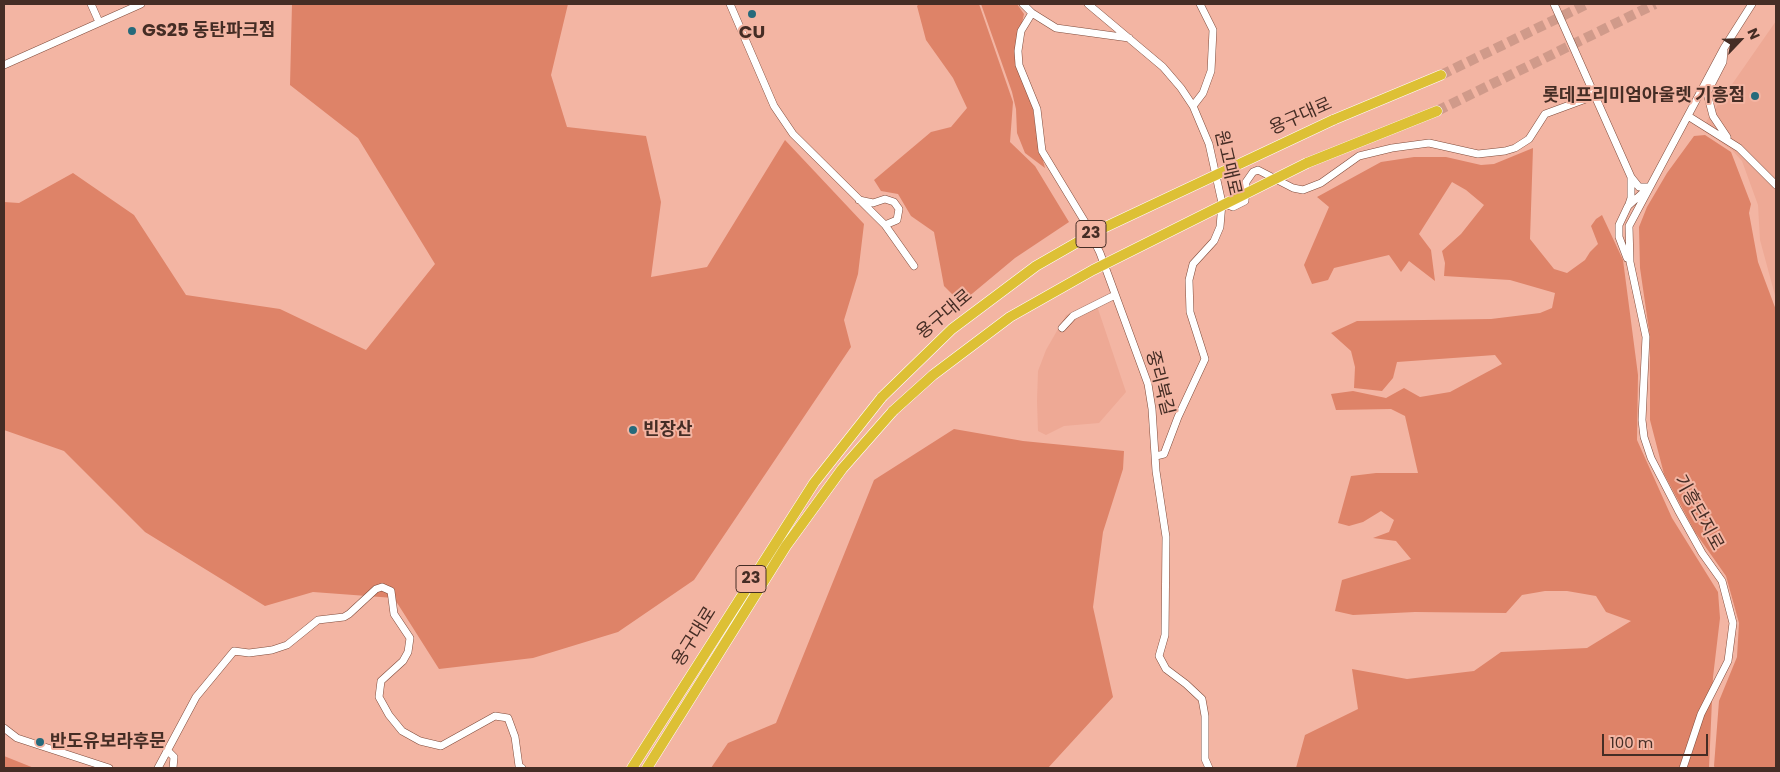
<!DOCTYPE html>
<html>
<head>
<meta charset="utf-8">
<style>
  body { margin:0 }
  #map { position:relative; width:1780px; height:772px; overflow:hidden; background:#f3b5a3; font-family:Poppins,sans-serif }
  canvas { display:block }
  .frame { position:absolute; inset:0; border:5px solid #452d25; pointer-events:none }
  .north { position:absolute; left:1715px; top:15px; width:50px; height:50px; -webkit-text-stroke:4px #f3b5a3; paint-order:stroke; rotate:66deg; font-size:14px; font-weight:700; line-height:20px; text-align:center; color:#452d25 }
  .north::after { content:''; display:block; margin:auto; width:18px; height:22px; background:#452d25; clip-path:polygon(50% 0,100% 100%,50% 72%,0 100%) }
  .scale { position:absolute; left:1602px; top:734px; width:106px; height:22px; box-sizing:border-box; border:2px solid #452d25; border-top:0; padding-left:6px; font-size:15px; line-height:18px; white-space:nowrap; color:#452d25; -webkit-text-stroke:4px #f3b5a3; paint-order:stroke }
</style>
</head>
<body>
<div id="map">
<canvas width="1780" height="772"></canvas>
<div class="frame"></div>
<div class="north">N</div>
<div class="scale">100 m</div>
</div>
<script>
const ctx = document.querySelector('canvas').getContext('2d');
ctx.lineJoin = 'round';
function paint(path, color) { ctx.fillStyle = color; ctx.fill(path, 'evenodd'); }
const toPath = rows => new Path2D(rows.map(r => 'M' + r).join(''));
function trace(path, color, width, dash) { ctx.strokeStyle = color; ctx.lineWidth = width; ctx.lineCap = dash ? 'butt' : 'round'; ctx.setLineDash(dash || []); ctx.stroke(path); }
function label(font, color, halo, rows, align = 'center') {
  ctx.font = font + ' Poppins,"Noto Sans KR",sans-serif'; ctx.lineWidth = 4; ctx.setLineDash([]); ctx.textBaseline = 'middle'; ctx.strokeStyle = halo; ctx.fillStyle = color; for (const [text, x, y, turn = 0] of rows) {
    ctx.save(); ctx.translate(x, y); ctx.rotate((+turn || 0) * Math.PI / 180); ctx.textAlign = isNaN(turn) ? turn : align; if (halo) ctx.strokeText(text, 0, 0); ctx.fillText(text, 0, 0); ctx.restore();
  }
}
paint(toPath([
  [1776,21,1776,299,1760,240,1758,205,1742,161,1732,150,1701,129],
  [1097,306,1126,392,1099,423,1064,426,1046,435,1038,431,1037,401,1038,371,1046,350,1066,315]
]), '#eea995');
paint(toPath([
  [292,4,568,4,551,75,567,127,646,136,661,202,651,277,707,267,785,140,864,224,858,274,844,320,851,347,694,580,618,632,533,658,439,669,394,598,313,592,265,606,145,532,64,451,4,430,4,202,19,203,73,173,134,215,186,295,280,309,366,350,435,264,358,138,290,85],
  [919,4,979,4,1013,102,1010,142,1035,166,1069,222,1015,258,961,303,944,286,934,232,911,216,898,194,881,191,874,180,931,132,951,127,967,108,953,78,926,40,917,6],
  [981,4,1017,4,1024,14,1015,54,1032,103,1037,138,1045,168,1025,153,1017,133,1016,109,1012,92],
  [1705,135,1731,152,1751,204,1749,213,1758,262,1776,310,1776,768,1715,768,1714,766,1719,701,1737,657,1739,623,1726,576,1695,532,1664,474,1650,420,1650,337,1640,268,1639,227,1647,207,1667,173,1694,136],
  [1533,148,1530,239,1554,269,1567,273,1585,260,1590,252,1598,244,1591,226,1596,219,1602,215,1623,260,1638,375,1637,440,1672,518,1718,592,1720,618,1713,677,1709,768,1296,768,1305,735,1358,709,1352,669,1407,679,1474,671,1501,652,1587,648,1631,621,1606,612,1596,596,1567,591,1545,591,1522,595,1506,613,1415,612,1353,615,1335,611,1342,580,1411,559,1396,541,1373,538,1389,532,1394,520,1381,511,1363,522,1349,526,1338,523,1351,476,1376,473,1418,473,1405,416,1391,409,1336,410,1331,394,1353,391,1386,398,1404,388,1420,397,1450,392,1502,364,1495,355,1397,362,1393,378,1382,391,1354,388,1355,367,1351,351,1331,333,1357,321,1491,319,1540,313,1552,308,1555,293,1510,280,1444,276,1445,263,1442,251,1461,234,1484,205,1466,190,1452,182,1419,234,1431,250,1435,281,1409,261,1401,272,1389,255,1334,268,1328,280,1312,284,1304,265,1329,207,1317,197,1381,162,1414,157,1446,157,1481,165,1494,164],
  [954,429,1023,441,1124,451,1123,469,1103,532,1093,607,1113,697,1048,768,711,768,728,743,776,723,874,480],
  [4,756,34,768,4,768]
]), '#de8368');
trace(toPath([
  [1441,75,1587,4],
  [1437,111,1655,4]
]), '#d09a8a', 10, [10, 5]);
const minor = toPath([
  [91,4,99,22],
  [730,4,774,106,793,134,885,225,914,266],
  [1023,4,1032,13,1056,28,1129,38],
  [1088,4,1163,67,1181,88,1193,106,1209,144,1222,203,1220,227,1214,241,1193,264,1189,280,1190,312,1205,359,1178,417,1164,454,1156,456],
  [1554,4,1631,177,1639,187,1649,187],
  [1032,13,1021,31,1018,51,1019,65,1037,109,1042,151,1085,222,1100,253,1148,384,1152,409,1156,471,1166,537,1165,635,1159,656,1166,669,1186,684,1202,699,1205,716,1205,759,1209,768],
  [1724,51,1723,62,1707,93,1713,116,1727,137],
  [4,65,141,4],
  [1193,106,1203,93,1211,71,1213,30,1200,4],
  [1688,116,1739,148,1776,185],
  [859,200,873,203,885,199,894,202,899,209,897,220,885,225],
  [1223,203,1233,207,1245,201,1246,182,1253,172,1258,170,1293,188,1303,190,1321,183,1359,156,1392,148,1429,143,1478,154,1505,151,1515,148,1529,139,1545,114,1594,96],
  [1629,204,1631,198,1631,177],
  [1627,258,1619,237,1619,225,1628,206,1647,189],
  [1062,328,1073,316,1115,295],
  [4,728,17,738,109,768],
  [167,750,174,757,173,768],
  [158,768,196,697,234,651,249,653,272,650,287,645,318,620,344,617,349,614,376,589,382,587,391,591,394,614,410,638,408,652,403,661,381,681,379,697,389,715,402,731,420,741,441,746,495,716,508,718,515,737,519,766,522,768],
  [1683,768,1701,714,1728,661,1733,623,1722,581,1702,553,1678,510,1651,458,1644,437,1642,420,1646,337,1630,262,1629,226,1724,48,1752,4]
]);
const highway = toPath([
  [1333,120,1441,75],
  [1307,163,1437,111],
  [632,768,814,483,882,397],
  [647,768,786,546,842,469,893,411]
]);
trace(minor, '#7f4b3b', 8);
trace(highway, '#fff', 11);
trace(minor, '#fff', 7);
trace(highway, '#ddc035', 10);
const highwayBridge = toPath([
  [882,397,952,329,1036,266,1097,231,1333,120],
  [893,411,933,375,1010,317,1093,270,1307,163]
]);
trace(highwayBridge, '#fff', 11, []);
trace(highwayBridge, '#ddc035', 10);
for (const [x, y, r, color] of [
  [752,14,5,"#266a7b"],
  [132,31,5,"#266a7b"],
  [1755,96,5,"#266a7b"],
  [633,430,5,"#266a7b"],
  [40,742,5,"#266a7b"]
]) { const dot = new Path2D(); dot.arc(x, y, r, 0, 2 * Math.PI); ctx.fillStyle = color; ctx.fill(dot); trace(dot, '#f3b5a3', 2); }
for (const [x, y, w] of [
  [1091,234,30],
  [751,579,30]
]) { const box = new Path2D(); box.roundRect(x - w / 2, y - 13.5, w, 27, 4); ctx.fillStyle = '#f3b5a3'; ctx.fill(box); trace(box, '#452d25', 1); }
label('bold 16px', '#452d25', null, [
  ["23",1091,234],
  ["23",751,579]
]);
label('bold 18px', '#452d25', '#f3b5a3', [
  ["GS25 동탄파크점",142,31],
  ["CU",752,33,"center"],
  ["롯데프리미엄아울렛 기흥점",1745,96,"right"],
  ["빈장산",643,430],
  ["반도유보라후문",50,742]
], 'left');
label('18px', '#452d25', '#f3b5a3', [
  ["용구대로",1301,117,-24],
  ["원고매로",1227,163,77],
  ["용구대로",945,315,-40],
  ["중리북길",1159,383,76],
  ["기흥단지로",1698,513,61],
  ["용구대로",695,637,-58]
]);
</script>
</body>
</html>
